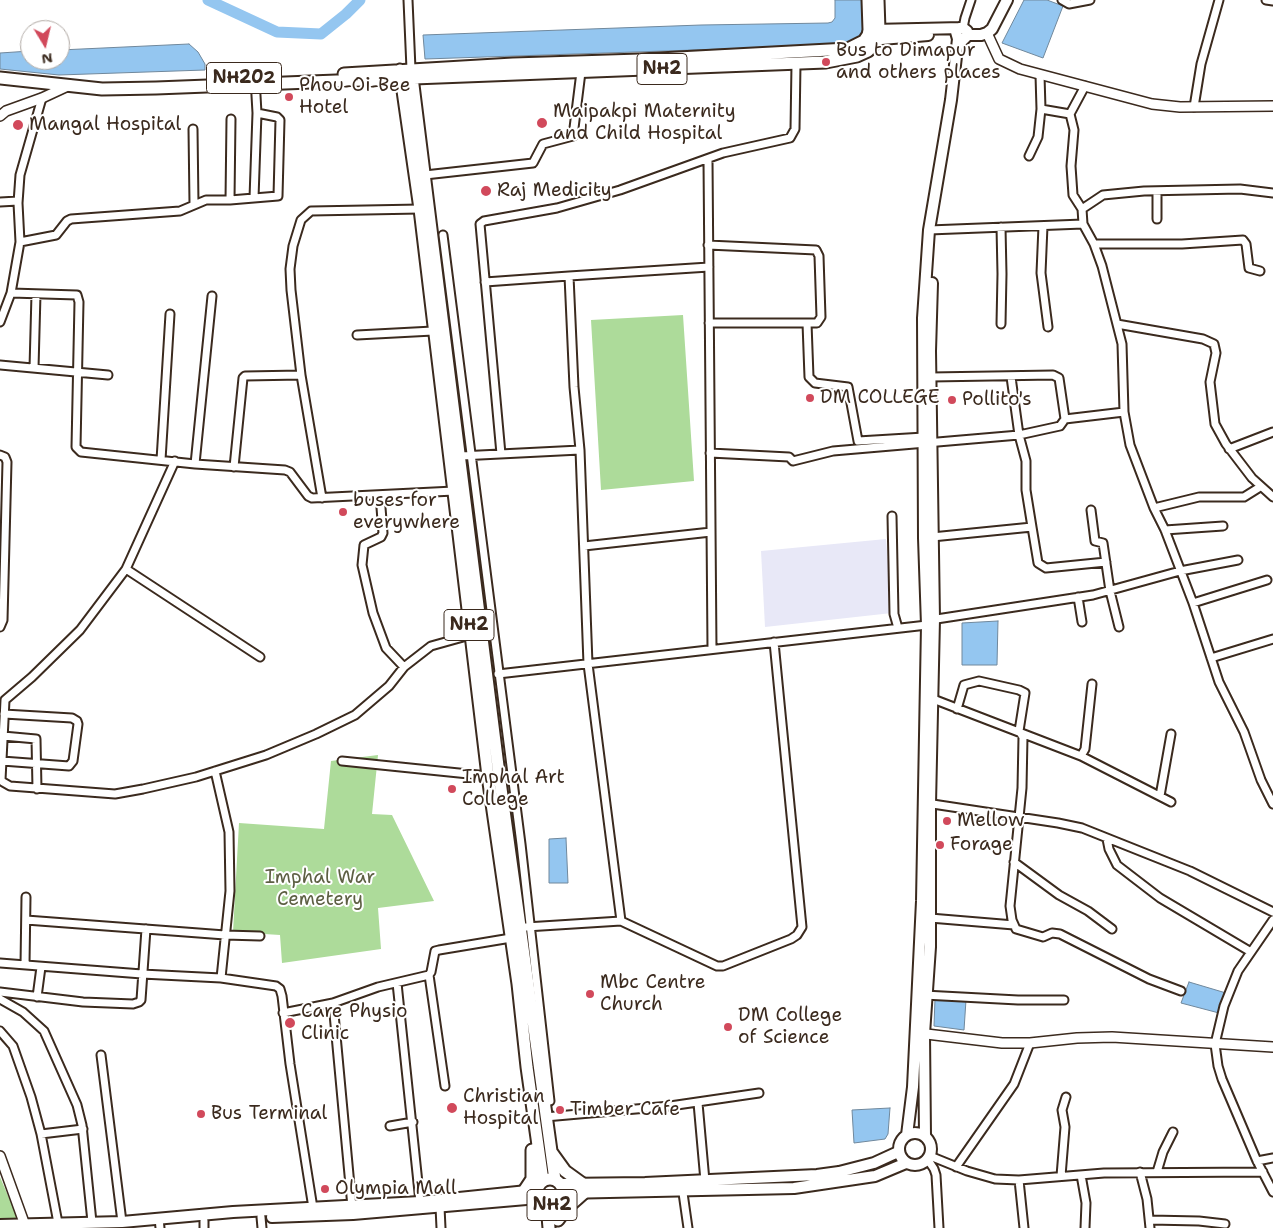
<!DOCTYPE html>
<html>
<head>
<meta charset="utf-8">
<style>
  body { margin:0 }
  #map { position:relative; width:1273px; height:1228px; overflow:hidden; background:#fff; font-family:"Shantell Sans",sans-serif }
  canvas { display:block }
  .north { position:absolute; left:20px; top:20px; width:50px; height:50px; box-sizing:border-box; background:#fff; border:1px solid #b1aaa5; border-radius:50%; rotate:171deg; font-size:14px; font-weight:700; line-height:20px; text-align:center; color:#3b2a1e }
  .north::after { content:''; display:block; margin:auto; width:18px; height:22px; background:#d1495b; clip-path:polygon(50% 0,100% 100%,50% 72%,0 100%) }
</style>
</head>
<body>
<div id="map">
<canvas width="1273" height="1228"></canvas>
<div class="north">N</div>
</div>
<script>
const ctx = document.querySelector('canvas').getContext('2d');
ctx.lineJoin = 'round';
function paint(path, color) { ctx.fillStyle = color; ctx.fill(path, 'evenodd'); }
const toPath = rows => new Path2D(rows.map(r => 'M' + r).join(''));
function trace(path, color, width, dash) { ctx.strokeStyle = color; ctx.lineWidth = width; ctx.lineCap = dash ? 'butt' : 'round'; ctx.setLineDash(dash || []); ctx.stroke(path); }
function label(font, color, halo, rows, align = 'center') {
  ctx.font = font + ' "Shantell Sans",sans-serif'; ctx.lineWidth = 4; ctx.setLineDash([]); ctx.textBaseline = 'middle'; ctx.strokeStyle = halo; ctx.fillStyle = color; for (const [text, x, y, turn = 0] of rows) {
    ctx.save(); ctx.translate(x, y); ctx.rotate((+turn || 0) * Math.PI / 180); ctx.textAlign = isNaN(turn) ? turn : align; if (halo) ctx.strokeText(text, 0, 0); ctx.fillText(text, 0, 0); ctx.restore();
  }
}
paint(toPath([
  [886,539,892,613,765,627,761,551]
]), '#e8e8f7');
paint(toPath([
  [683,315,694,481,601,490,591,320],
  [378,755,372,814,392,815,434,901,378,908,381,949,282,963,280,935,233,932,239,823,324,829,331,761],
  [0,1177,18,1219,0,1220]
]), '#addb9a');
const water = toPath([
  [835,0,864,0,865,29,861,37,843,45,425,59,423,35,701,25,828,23,832,22,835,18,835,0],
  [1024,0,1047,0,1063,6,1043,58,1002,43,1024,0],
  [189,44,198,52,205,64,205,70,59,75,0,69,0,53,30,51,30,60,60,60,60,50,189,44],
  [998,621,997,665,962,665,962,623,998,621],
  [566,838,568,883,549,883,549,839,566,838],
  [1189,982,1226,993,1219,1013,1181,1003,1189,982],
  [935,999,966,1000,964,1030,934,1026,935,999],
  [890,1108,888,1134,885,1139,854,1143,852,1110,890,1108]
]);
paint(water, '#94c6f0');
trace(water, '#70889c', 1);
trace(toPath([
  [208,0,277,32,321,34,346,14,360,0]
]), '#94c6f0', 11);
const minor = toPath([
  [408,0,411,69],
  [1062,0,1069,4,1090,0],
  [1266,0,1273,1],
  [963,28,965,18,971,0],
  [1194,107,1201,64,1219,0],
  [1041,109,1070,114],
  [193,129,194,204],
  [1029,156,1038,137,1041,109,1040,75],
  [708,160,712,649],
  [425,175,533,163,543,144,573,136,581,72],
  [1157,191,1157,219],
  [254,198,257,113],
  [230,200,231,119],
  [0,202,18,201],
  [1082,209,1073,195,1071,166,1074,130,1070,114,1085,86],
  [1083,224,1094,244,1102,266,1122,344,1124,412,1130,445,1154,508,1165,530,1193,603,1219,682,1244,732,1261,780,1273,804],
  [1043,226,1041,273,1048,327],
  [929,230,1083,224,1082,209,1103,195,1144,191,1240,189,1273,193],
  [443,235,521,844,550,1101],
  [20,242,56,235,67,221,71,219,180,211,206,200,230,200,278,196,280,120,277,117,257,113,255,78],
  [1094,244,1182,244,1243,240,1246,244,1249,268,1260,271],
  [708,245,816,250,819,256,821,317,817,323,709,323],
  [709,267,569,276,574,387,580,450,588,664,621,921,717,966,723,966,791,939,797,935,802,927,774,642],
  [485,282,569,276],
  [11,293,77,295,79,302,76,447,81,452,195,464,285,470,290,472,308,496,312,498,454,491],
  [0,322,11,293,20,242,18,203,20,175,42,98],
  [807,323,809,377,815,383,848,387,858,441,924,437],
  [1001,324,1002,274,1001,227],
  [1117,324,1203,339,1214,344,1216,353,1210,382,1215,424,1226,444,1252,478,1273,497],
  [357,335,433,331],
  [0,365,108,375],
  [34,368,36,294],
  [301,375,291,290,290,269,293,246,301,220,311,211,420,209],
  [931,377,1053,375,1059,378,1065,419,1060,426,1019,435,1011,377],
  [1065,419,1124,412],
  [1229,449,1273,432],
  [710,453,789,457,793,461,833,451,1019,435,1026,461,1026,490,1032,527,932,537],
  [501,454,480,224,484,221,557,208,620,190,723,153,790,138,795,129,796,64],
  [0,455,5,457,7,462,3,620,0,627],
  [460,456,580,450],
  [161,460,170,314],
  [175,461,126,569,80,630,32,677,5,700,1,780,3,782,10,786,115,794,143,789,196,777,266,755,316,734,355,715,389,686,404,667],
  [195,464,212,296],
  [234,467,243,378,245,376,301,375,322,498],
  [380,495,383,533,381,537,364,545,362,565,373,613,386,648,404,667,431,646,474,634],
  [1154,508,1199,497,1244,497,1260,487],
  [1091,510,1095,541,1103,543,1110,591,1119,627],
  [892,516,894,614,898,628],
  [1032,527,1038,563,1046,568,1106,562],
  [1165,530,1223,526],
  [584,546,711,532],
  [126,569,260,657],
  [1078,597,1082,622],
  [1193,603,1267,580],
  [930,620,1093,595,1180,571,1238,560],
  [1211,658,1273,639],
  [498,674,927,625],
  [933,699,1081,756,1171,802],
  [957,709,964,685,979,681,1019,690,1025,693,1019,731,1023,737,1022,788,1010,906,1012,920,1016,929,1043,937,1052,933,1060,934,1149,979,1181,991],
  [3,736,36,739,37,789],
  [1081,756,1085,749,1092,684],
  [2,761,69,766,73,761,78,724,77,721,72,718,4,714],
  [342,761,488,776],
  [215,771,229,832,230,891,221,978],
  [1160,796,1171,734],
  [926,803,1058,823,1082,828,1190,871,1273,912],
  [1107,839,1109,849,1117,865,1160,898,1251,952],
  [1014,862,1059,895,1088,911,1112,929],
  [930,918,1014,925],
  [26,920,225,935,260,936],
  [1273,920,1238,971,1224,1006,1215,1044,1218,1066,1222,1079,1257,1161,1273,1192],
  [526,927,621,921],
  [0,963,142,974,221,978,276,986,280,989,282,996,290,1064,313,1208],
  [25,965,26,897],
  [429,975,445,1086],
  [397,983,420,1202],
  [0,992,83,1002,133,1004,139,1002,141,1000,146,929],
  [924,995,1018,1000,1064,1000],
  [37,997,41,967],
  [0,999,23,1012,44,1031,77,1105,82,1125,92,1222],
  [333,1003,352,1207],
  [283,1013,333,1003,378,987,429,975,431,972,435,951,439,950,511,938],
  [0,1031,13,1046,31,1097,41,1134,58,1223],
  [101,1055,122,1222],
  [698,1103,705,1181],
  [545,1117,670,1106,759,1093],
  [390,1126,413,1122],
  [41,1134,83,1129],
  [930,1156,967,1171,995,1179,1019,1180,1104,1173,1263,1172],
  [928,1160,934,1169,936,1175,939,1228],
  [1257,1161,1273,1158],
  [956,1167,1014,1084,1030,1043],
  [1140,1172,1147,1199,1150,1228],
  [1157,1172,1163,1152,1173,1132],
  [1081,1175,1086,1203,1085,1228],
  [1061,1176,1065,1127,1062,1110,1066,1097],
  [1019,1180,1024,1228],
  [682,1186,688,1228],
  [440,1207,441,1228],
  [261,1217,262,1228],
  [159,1218,160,1228],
  [1150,1220,1199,1221,1225,1224],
  [204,1221,204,1228]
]);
const tertiary = toPath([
  [987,33,999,59,1020,69,1152,104,1180,107,1273,106],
  [0,116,6,111,42,98,70,85],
  [918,1033,1002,1043,1030,1043,1077,1038,1112,1037,1273,1047],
  [0,1156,26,1228]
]);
const secondary = toPath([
  [873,30,962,28],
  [968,35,967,31,963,28,959,28,956,32,958,39,963,40,968,35,981,35,987,33,992,29,1007,0],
  [870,40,928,35],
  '899 1149a16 16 0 1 1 32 0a16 16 0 1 1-32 0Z',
  [907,1135,913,1087,922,901,927,625,924,538,923,318,929,230,951,100,958,39],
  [925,1136,924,1034,930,947,930,804,934,619,930,351,932,283],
  [561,1184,645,1183,817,1175,839,1172,874,1163,898,1152],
  [563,1193,794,1188,875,1176,906,1163],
  [272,1217,353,1214,538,1198],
  [0,1225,122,1222,233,1212,420,1202,537,1190]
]);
const trunk = toPath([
  [411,69,499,774,555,1180],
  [400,70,420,209,488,776,518,984,527,1067,543,1181],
  [344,74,513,64,640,60,848,49,864,41,868,35,869,30,868,0],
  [0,78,102,89,156,88,826,62,857,56,868,51,875,43,879,30,878,0],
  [552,1153,565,1171,583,1184],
  '537 1192a13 13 0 1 1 26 0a13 13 0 1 1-26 0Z',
  [524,1191,532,1179,532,1150],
  [547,1205,549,1228],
  [558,1220,567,1208,584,1193]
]);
trace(minor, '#3b2a1e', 11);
trace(tertiary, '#3b2a1e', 12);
trace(secondary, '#3b2a1e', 14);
trace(trunk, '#3b2a1e', 15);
trace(minor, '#fff', 7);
trace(tertiary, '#fff', 9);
trace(secondary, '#fff', 10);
trace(trunk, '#fff', 11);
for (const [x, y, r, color] of [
  [826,62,5,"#d1495b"],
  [289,97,5,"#d1495b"],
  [542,123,6,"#d1495b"],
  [18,125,6,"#d1495b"],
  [486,191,6,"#d1495b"],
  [810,398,5,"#d1495b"],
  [952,400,5,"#d1495b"],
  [343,512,5,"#d1495b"],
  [452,789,5,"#d1495b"],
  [947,821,5,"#d1495b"],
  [940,845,5,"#d1495b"],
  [590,994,5,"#d1495b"],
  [290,1023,6,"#d1495b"],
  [728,1027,5,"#d1495b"],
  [452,1108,6,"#d1495b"],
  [560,1110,5,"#d1495b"],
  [201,1114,5,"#d1495b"],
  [325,1189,5,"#d1495b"]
]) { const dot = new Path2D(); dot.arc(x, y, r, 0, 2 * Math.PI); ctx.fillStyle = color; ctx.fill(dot); trace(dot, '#fff', 2); }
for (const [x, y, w] of [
  [662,69,50],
  [244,78,75],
  [469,625,50],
  [552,1205,50]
]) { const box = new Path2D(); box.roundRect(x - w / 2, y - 15.5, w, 31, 4); ctx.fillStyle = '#fff'; ctx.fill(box); trace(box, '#3b2a1e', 1); }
label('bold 18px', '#3b2a1e', null, [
  ["NH2",662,69],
  ["NH202",244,78],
  ["NH2",469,625],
  ["NH2",552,1205]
]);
label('19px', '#3b2a1e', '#fff', [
  ["Bus to Dimapur",836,51],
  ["and others places",836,73],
  ["Phou-Oi-Bee",299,86],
  ["Hotel",299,108],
  ["Maipakpi Maternity",553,112],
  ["and Child Hospital",553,134],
  ["Mangal Hospital",29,125],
  ["Raj Medicity",497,191],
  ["DM COLLEGE",820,398],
  ["Pollito's",962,400],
  ["buses for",353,501],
  ["everywhere",353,523],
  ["Imphal Art",462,778],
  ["College",462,800],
  ["Mellow",957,821],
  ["Forage",950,845],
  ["Mbc Centre",600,983],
  ["Church",600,1005],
  ["Care Physio",301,1012],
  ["Clinic",301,1034],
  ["DM College",738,1016],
  ["of Science",738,1038],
  ["Christian",463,1097],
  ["Hospital",463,1119],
  ["Timber Cafe",570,1110],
  ["Bus Terminal",211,1114],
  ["Olympia Mall",335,1189]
], 'left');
label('19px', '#5d5f43', '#fff', [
  ["Imphal War",320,878],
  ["Cemetery",320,900]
]);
</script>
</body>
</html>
